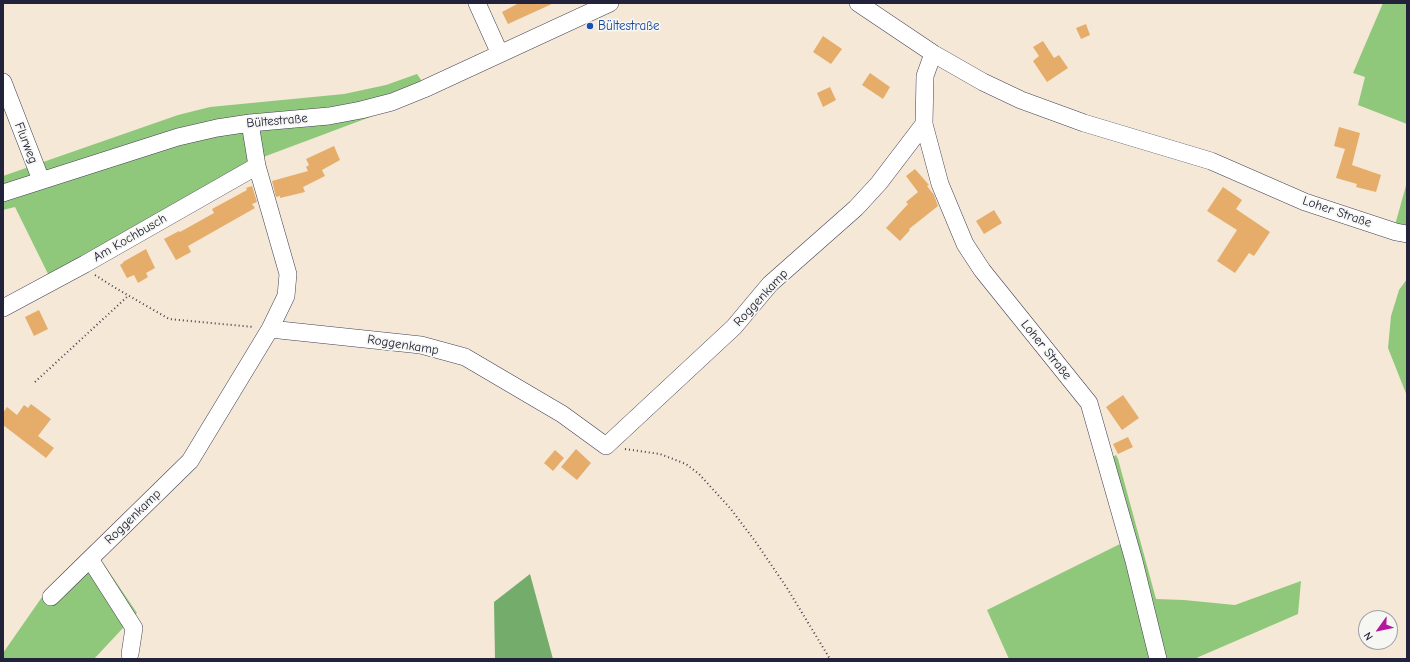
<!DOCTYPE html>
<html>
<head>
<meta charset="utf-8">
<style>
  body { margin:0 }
  #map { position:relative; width:1410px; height:662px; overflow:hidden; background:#f5e8d7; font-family:"Comic Neue",sans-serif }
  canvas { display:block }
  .frame { position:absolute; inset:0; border:4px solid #22223b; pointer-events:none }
  .north { position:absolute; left:1358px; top:610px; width:40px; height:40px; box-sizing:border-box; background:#f6f6f2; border:1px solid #a1a1a9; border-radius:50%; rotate:237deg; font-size:11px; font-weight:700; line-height:16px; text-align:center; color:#22223b }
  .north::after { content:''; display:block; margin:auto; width:14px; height:18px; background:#b5179e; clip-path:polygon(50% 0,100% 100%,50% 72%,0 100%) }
</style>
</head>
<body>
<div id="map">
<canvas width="1410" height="662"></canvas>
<div class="frame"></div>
<div class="north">N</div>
</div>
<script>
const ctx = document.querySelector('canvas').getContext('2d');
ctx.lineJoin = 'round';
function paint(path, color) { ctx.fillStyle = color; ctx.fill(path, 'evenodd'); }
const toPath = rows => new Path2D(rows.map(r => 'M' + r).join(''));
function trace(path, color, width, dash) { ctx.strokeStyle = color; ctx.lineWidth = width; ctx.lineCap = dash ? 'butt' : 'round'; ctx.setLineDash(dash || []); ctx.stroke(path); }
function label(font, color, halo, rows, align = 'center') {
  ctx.font = font + ' "Comic Neue",sans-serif'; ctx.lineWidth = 3.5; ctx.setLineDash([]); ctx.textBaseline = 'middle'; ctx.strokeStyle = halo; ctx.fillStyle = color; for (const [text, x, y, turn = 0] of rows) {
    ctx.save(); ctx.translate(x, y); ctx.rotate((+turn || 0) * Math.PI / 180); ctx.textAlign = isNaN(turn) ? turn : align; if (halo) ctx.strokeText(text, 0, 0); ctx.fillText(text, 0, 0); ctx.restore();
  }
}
paint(toPath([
  [1383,3,1407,3,1407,124,1358,105,1365,77,1353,73],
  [417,74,430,93,397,107,258,159,50,278,15,207,3,210,3,176,178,115,210,107,344,94,386,85],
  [1407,182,1407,227,1395,225],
  [1407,279,1407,396,1388,348,1391,316,1399,290],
  [1116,455,1118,459,1156,599,1184,600,1235,605,1301,581,1298,614,1194,659,1009,659,987,610,1124,542,1101,464],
  [91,545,137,613,94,659,3,659,3,653,49,587]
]), '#90c87b');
paint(toPath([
  [530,574,553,659,495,659,494,602]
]), '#74ac6b');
paint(toPath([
  [519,3,554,3,508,24,502,12],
  [1086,24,1090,35,1081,39,1076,28],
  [823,36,842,49,831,64,813,52],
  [1043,41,1054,58,1059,55,1068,68,1047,82,1033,61,1039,56,1033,47],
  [870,73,890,87,883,99,862,85],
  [830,87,836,100,823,107,817,93],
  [1339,127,1360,133,1352,165,1381,175,1376,192,1356,187,1357,184,1336,178,1345,149,1334,146],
  [334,146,340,160,322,170,325,176,303,187,305,192,280,198,280,196,276,197,272,181,308,171,306,167,309,165,306,159],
  [915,169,929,185,927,186,934,195,938,206,909,229,910,230,900,241,886,228,908,204,906,202,918,192,906,176],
  [252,186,257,202,252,204,255,208,188,246,191,252,176,260,164,239,179,231,180,232,214,213,212,209,247,190,246,188],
  [1223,187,1242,200,1236,209,1270,232,1254,256,1249,253,1235,273,1217,261,1237,230,1207,211],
  [994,210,1002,223,984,234,976,221],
  [146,249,155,268,146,273,148,277,138,283,134,275,127,278,120,265,123,263,123,262],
  [39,310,48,329,34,336,25,317],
  [1123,395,1139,418,1122,430,1106,407],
  [31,404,51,419,38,436,54,448,46,458,3,425,3,413,7,407,17,415,24,405,28,408],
  [1128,437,1133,447,1118,454,1113,444],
  [576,449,591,463,577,480,561,467],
  [555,450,564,458,553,471,544,463]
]), '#e5ad69');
const minor = toPath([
  [477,3,500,54],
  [858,3,934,54,983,82,1021,100,1084,123,1211,161,1305,202,1396,232,1407,234],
  [934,54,930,62,925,76,924,124,940,184,965,244,982,270,1089,403,1134,561,1158,659],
  [3,82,41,180],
  [3,193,178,137,217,128,250,123,329,116,361,110,392,102,424,89,610,3],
  [3,308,85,264,257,166],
  [270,329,421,345,465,357,562,414,606,446,734,327,770,284,856,208,879,183,924,124],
  [90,559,134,628,130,654],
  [51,597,190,461,270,329,286,296,288,274,257,166,250,123]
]);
trace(minor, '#424052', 18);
trace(toPath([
  [95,275,117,289,169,319,254,327],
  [35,382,128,296],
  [625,449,660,454,686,464,699,474,730,508,755,541,787,588,830,659]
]), '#424052', 2, [1, 3]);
trace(minor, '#fff', 17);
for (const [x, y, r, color] of [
  [590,26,4,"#1a4fb4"]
]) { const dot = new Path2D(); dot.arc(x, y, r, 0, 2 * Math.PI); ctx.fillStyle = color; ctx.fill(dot); trace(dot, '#f6f6f2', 1.5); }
label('13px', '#164399', '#f6f6f2', [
  ["Bültestraße",598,26]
], 'left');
label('13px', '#22223b', '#f6f6f2', [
  ["Bültestraße",277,121,-5],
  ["Flurweg",26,143,69],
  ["Loher Straße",1337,212,19],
  ["Am Kochbusch",130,238,-30],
  ["Roggenkamp",761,298,-47],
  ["Roggenkamp",403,345,9],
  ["Loher Straße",1046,350,51],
  ["Roggenkamp",133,517,-44]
]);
</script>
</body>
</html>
